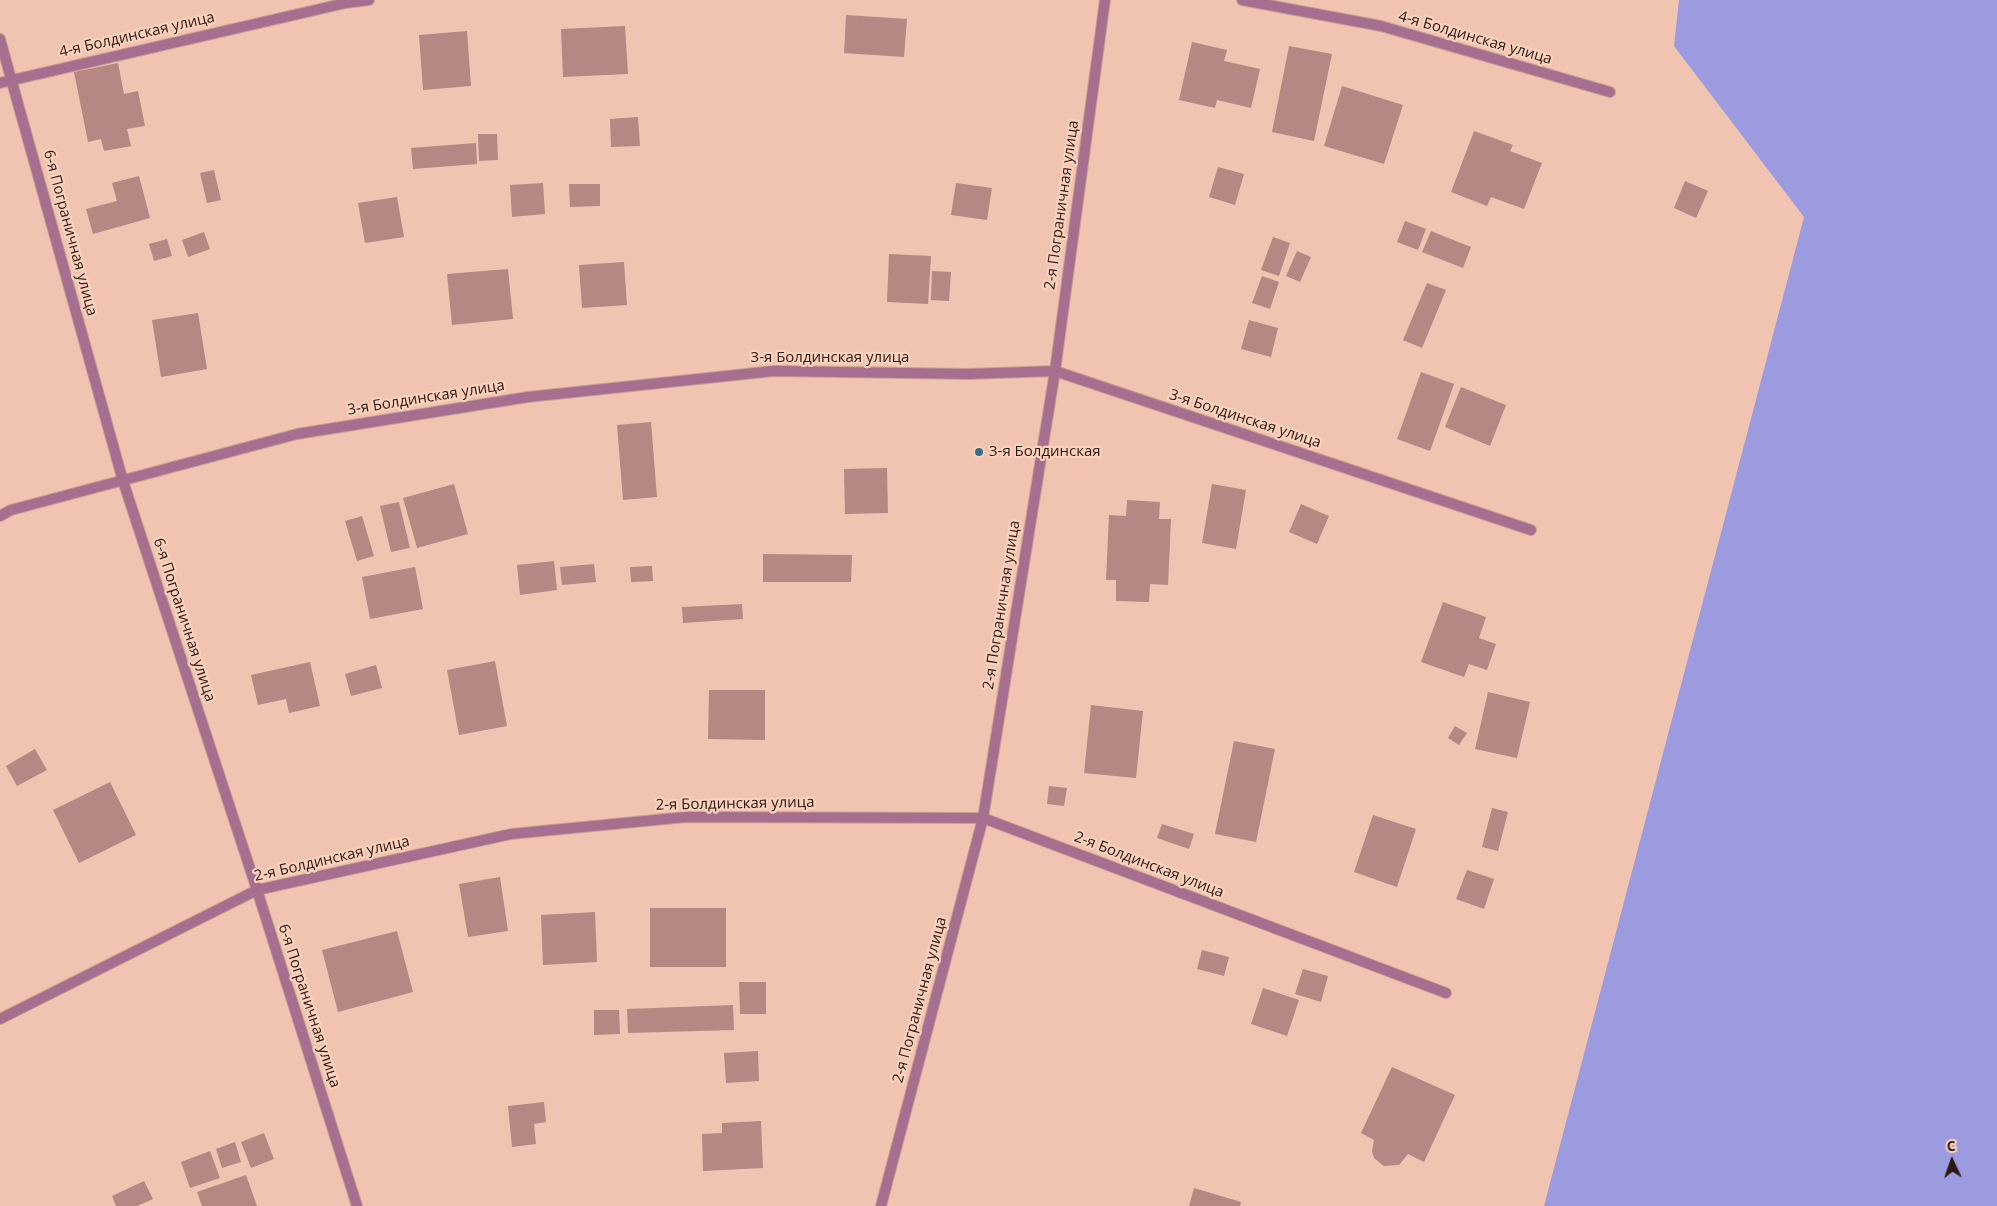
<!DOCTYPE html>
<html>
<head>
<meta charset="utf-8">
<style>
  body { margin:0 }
  #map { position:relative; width:1997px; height:1206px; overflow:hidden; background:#f0c4b1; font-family:"Open Sans",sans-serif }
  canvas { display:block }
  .north { position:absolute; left:1927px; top:1136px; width:50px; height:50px; -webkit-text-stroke:4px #fed1bd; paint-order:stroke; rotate:357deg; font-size:14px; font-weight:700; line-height:20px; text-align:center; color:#291912 }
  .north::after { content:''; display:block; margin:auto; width:18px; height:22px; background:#291912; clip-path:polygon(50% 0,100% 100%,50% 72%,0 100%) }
</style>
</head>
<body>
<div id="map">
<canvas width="1997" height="1206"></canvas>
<div class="north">С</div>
</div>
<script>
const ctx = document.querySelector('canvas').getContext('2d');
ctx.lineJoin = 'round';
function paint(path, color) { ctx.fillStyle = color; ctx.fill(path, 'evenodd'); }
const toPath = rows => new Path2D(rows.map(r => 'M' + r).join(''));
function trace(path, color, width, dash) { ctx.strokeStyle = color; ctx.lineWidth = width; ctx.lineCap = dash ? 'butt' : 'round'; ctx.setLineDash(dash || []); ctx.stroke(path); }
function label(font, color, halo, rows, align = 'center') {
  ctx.font = font + ' "Open Sans",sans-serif'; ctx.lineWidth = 4.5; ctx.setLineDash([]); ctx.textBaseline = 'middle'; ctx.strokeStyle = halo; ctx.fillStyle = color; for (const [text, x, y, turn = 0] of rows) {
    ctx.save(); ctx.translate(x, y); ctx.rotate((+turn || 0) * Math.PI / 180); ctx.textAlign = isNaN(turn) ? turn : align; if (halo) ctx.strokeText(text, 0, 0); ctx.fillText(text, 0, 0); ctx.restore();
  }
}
paint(toPath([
  [1679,0,1997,0,1997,1206,1544,1206,1804,217,1674,46]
]), '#9c9bdf');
paint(toPath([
  [846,15,907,19,904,57,844,53],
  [625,26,628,74,563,77,561,29],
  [467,31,471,86,423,90,419,35],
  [1192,42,1227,50,1224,61,1260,69,1251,108,1217,100,1215,108,1179,100],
  [1289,46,1332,54,1314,141,1272,132],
  [118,63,124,94,138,91,145,126,127,129,131,146,104,151,101,139,88,142,74,72],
  [1342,86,1403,105,1384,164,1324,146],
  [638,117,640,146,611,147,610,119],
  [1474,131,1513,145,1510,151,1542,163,1524,209,1491,197,1487,206,1451,192],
  [478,134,497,134,498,160,479,161],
  [476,143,477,164,413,169,411,148],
  [1218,167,1244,174,1235,205,1209,197],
  [214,170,221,200,207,203,200,173],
  [139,176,150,218,93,234,86,209,117,201,112,183],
  [1685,181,1708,191,1696,218,1674,208],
  [543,183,545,214,512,217,510,185],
  [956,183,992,188,987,220,951,215],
  [569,184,600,184,600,206,570,207],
  [397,197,404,237,365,243,358,203],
  [1405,221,1426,229,1418,250,1397,242],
  [1431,231,1471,247,1463,268,1422,252],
  [204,232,210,249,188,257,182,240],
  [1273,237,1290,243,1279,276,1261,270],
  [167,239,172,256,154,261,149,244],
  [1297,251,1311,257,1300,282,1286,276],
  [889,254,931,256,928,304,887,302],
  [624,262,627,305,582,308,579,265],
  [508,269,513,319,452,325,447,274],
  [932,271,951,272,949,301,931,300],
  [1262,276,1279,282,1270,309,1252,303],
  [1427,283,1446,290,1422,348,1403,340],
  [198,313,207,369,161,377,152,320],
  [1249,320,1278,328,1271,357,1241,349],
  [1421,372,1454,384,1430,451,1397,439],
  [1461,387,1506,405,1490,446,1445,427],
  [651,422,657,497,623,500,617,425],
  [887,468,888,513,845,514,844,469],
  [454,484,468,534,417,548,403,498],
  [1212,484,1246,490,1236,549,1202,543],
  [1127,500,1160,502,1159,519,1171,519,1168,585,1150,584,1149,602,1116,601,1116,580,1106,580,1109,515,1126,516],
  [399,502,410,548,391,552,380,506],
  [1301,504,1329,516,1317,544,1289,532],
  [362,516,374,556,357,561,345,521],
  [763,554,852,555,851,582,763,582],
  [554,561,557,590,520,595,517,565],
  [594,564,596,582,562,585,560,567],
  [652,566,653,581,631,582,630,567],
  [415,567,423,609,370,619,362,577],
  [1443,602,1486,617,1479,638,1496,644,1487,670,1469,664,1464,677,1421,662],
  [742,604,743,619,683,623,682,607],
  [495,661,507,726,459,735,447,670],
  [310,662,320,706,289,713,286,699,258,705,251,675],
  [376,665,382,688,351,696,345,674],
  [709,690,765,690,765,740,708,739],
  [1488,692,1530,702,1517,758,1475,749],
  [1091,705,1143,711,1136,778,1084,773],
  [1455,726,1467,733,1459,745,1448,738],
  [1234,741,1275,749,1256,842,1215,834],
  [35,749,47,770,17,786,6,766],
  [110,782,136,835,79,863,53,810],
  [1049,786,1067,788,1064,806,1047,804],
  [1492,808,1508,812,1498,851,1482,847],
  [1373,815,1416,829,1397,887,1354,872],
  [1162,824,1194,834,1189,849,1157,838],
  [1467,870,1494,879,1484,909,1456,899],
  [500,877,508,931,468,937,459,884],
  [650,908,726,908,726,967,650,967],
  [595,912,597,962,543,965,541,915],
  [397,931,413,992,338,1012,322,950],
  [1202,950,1229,957,1224,976,1197,969],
  [1303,969,1328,976,1321,1002,1295,994],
  [739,982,766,982,766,1014,740,1014],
  [1263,988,1299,1000,1287,1036,1251,1024],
  [733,1005,734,1030,628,1033,627,1009],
  [594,1010,619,1010,620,1034,594,1035],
  [758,1051,759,1081,726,1083,724,1053],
  [1392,1067,1455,1095,1424,1162,1408,1154,1399,1165,1384,1166,1374,1158,1372,1151,1374,1140,1361,1133],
  [544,1102,546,1122,534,1124,536,1144,512,1147,508,1106],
  [761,1121,763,1168,703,1171,702,1134,722,1133,722,1123],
  [264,1133,274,1159,251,1168,241,1142],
  [235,1142,241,1162,222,1168,216,1149],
  [210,1151,220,1178,190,1188,181,1162],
  [246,1175,257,1206,202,1206,197,1192],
  [144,1181,153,1199,137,1206,116,1206,112,1196],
  [1194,1188,1241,1202,1240,1206,1189,1206]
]), '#b68783');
const street = toPath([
  [1242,0,1381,26,1610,92],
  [0,39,123,481,257,890,357,1206],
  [0,83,346,3,369,0],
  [0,516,11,510,297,434,528,397,774,371,968,374,1055,371,1531,530],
  [0,1019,257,890,511,834,686,817,983,818,1446,993],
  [881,1206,983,818,1055,371,1105,0]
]);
trace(street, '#c8a291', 12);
trace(street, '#a76f8f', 10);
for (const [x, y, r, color] of [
  [979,452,5,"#347187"]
]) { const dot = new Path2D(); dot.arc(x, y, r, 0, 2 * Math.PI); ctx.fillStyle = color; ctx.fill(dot); trace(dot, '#fed1bd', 2); }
label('15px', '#291912', '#fed1bd', [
  ["4-я Болдинская улица",137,35,-13],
  ["4-я Болдинская улица",1475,38,16],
  ["2-я Пограничная улица",1062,205,-82],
  ["6-я Пограничная улица",70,233,75],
  ["3-я Болдинская улица",830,358],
  ["3-я Болдинская улица",426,398,-9],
  ["3-я Болдинская улица",1245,419,18],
  ["2-я Пограничная улица",1002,605,-81],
  ["6-я Пограничная улица",184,620,72],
  ["2-я Болдинская улица",735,804,-1],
  ["2-я Болдинская улица",332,859,-13],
  ["2-я Болдинская улица",1149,865,21],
  ["2-я Пограничная улица",920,1000,-75],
  ["6-я Пограничная улица",309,1006,72]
]);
label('15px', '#291912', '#fed1bd', [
  ["3-я Болдинская",989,452]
], 'left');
</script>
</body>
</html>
